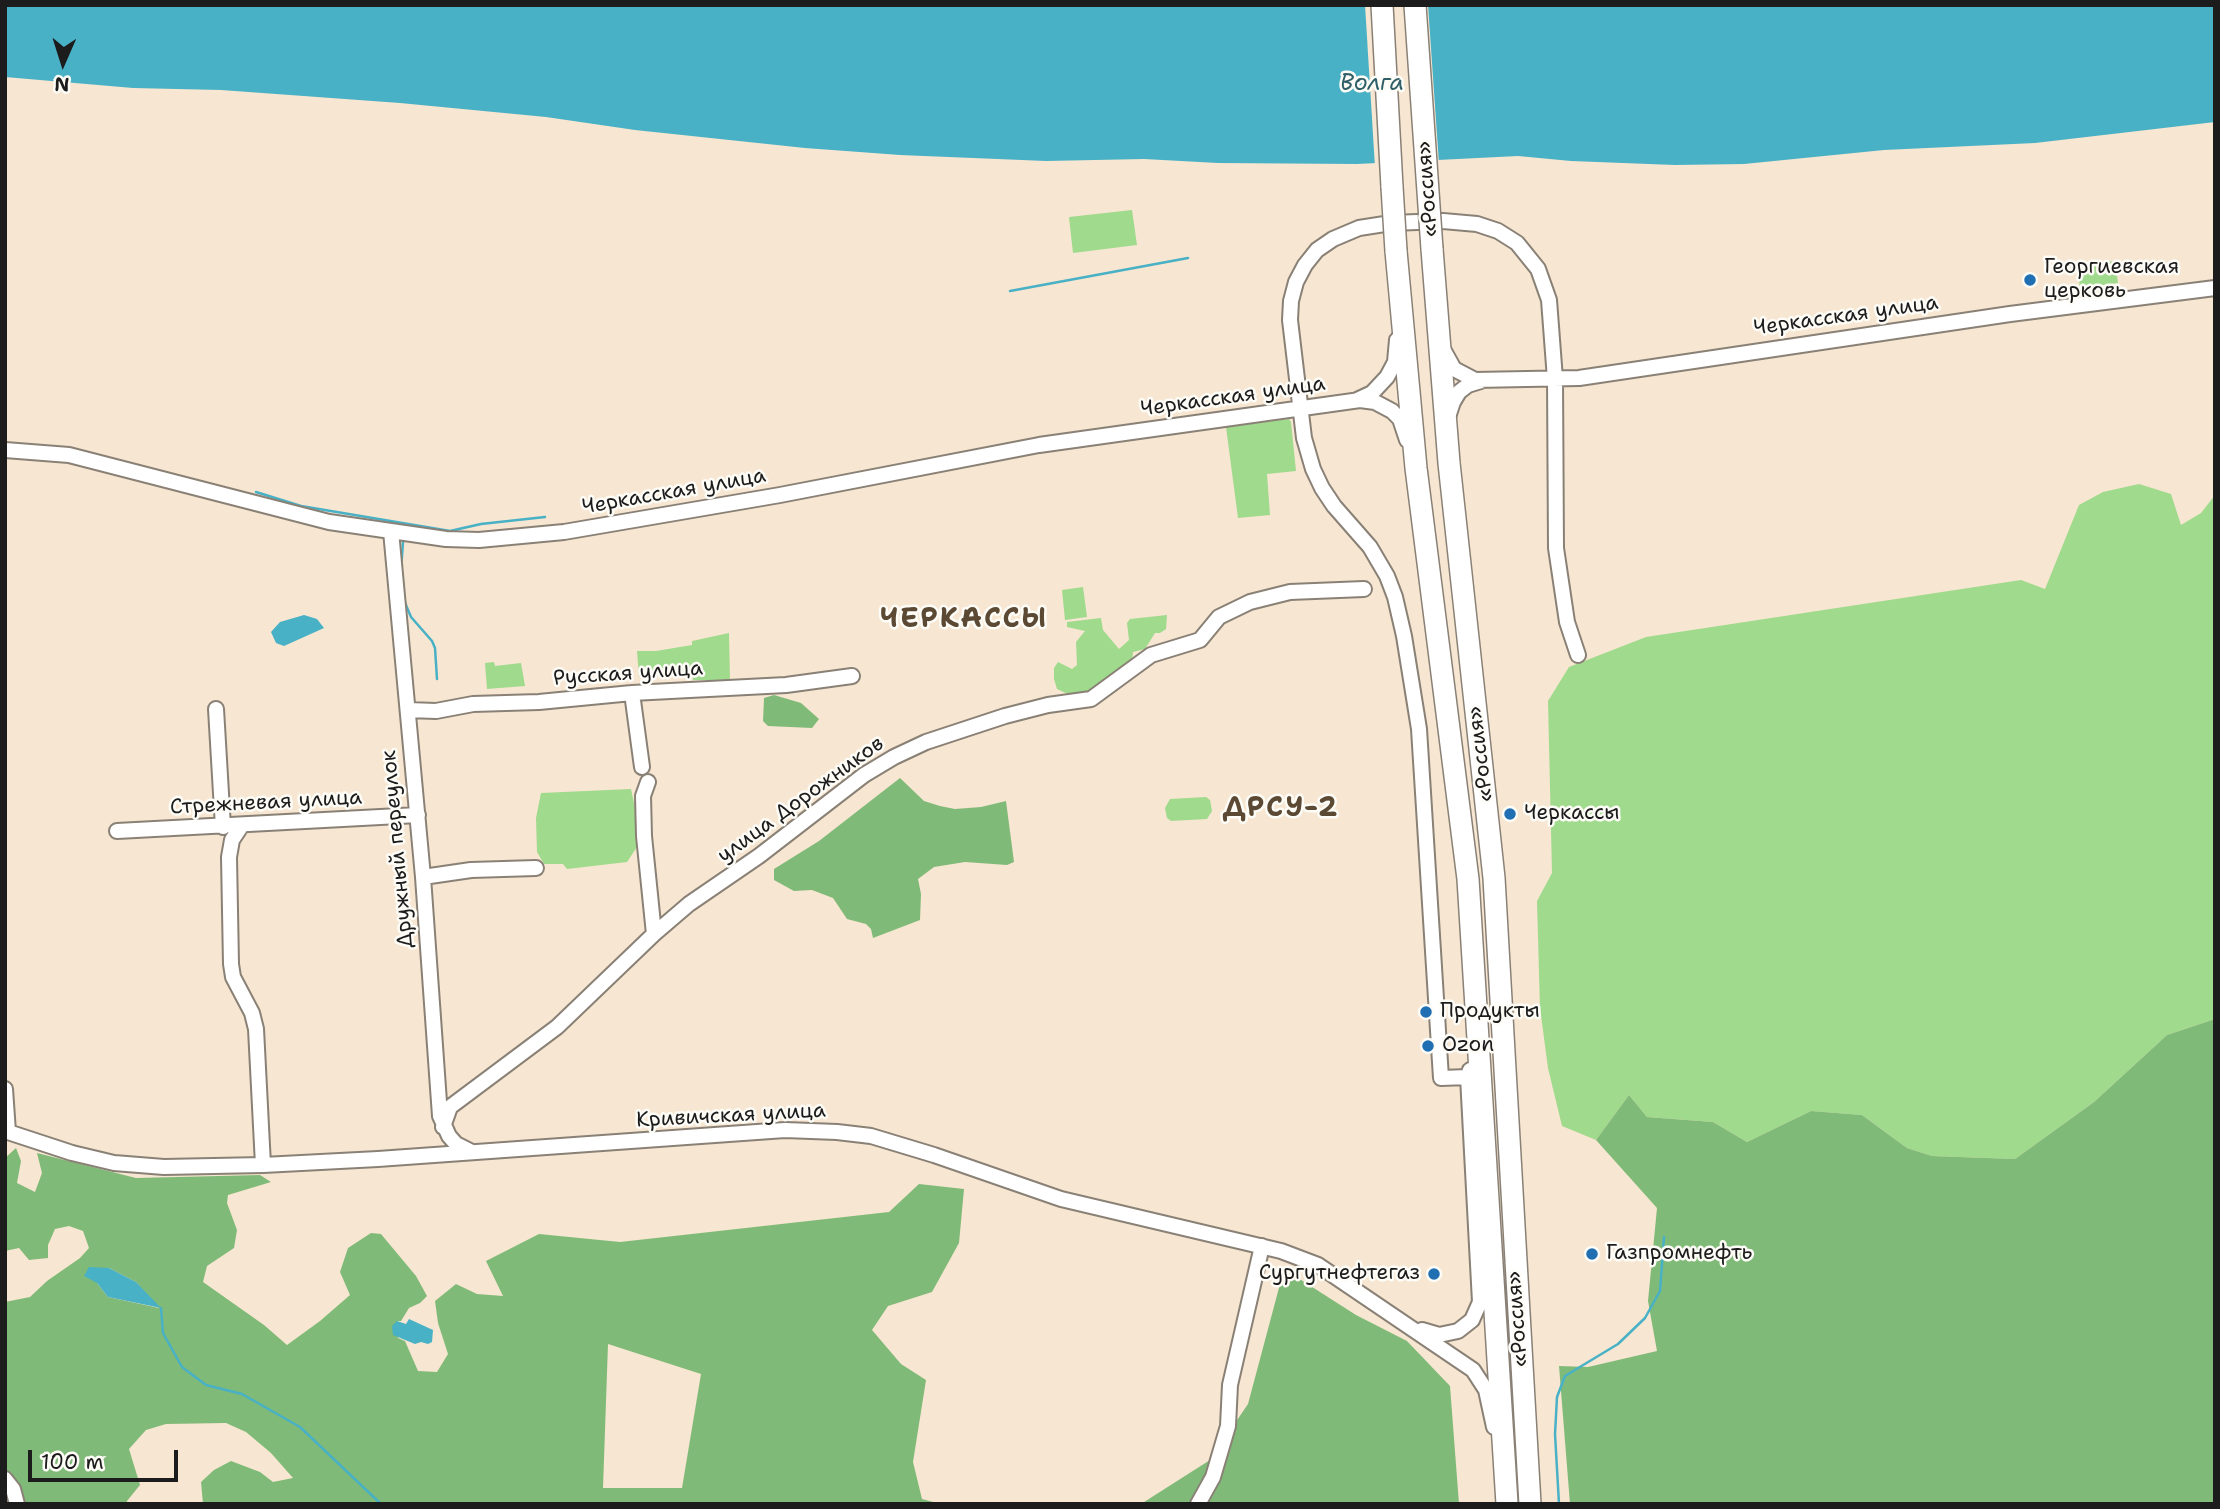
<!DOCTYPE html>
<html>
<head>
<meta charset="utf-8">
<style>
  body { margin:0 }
  #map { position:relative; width:2220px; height:1509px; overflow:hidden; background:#f7e6d1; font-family:"Shantell Sans",sans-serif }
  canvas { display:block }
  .frame { position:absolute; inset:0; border:7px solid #1c1c1c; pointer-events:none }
  .north { position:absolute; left:28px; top:28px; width:70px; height:70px; -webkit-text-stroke:5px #fdfcf7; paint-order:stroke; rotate:183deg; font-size:19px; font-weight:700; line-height:28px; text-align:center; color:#1c1c1c }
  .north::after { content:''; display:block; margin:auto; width:24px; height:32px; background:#1c1c1c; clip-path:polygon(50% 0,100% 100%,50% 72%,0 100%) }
  .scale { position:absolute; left:28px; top:1450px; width:150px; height:32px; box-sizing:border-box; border:4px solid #1c1c1c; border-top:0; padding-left:9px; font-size:21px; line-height:24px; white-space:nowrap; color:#1c1c1c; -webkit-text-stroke:5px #fdfcf7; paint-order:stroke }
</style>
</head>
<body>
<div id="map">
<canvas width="2220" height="1509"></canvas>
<div class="frame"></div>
<div class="north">N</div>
<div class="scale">100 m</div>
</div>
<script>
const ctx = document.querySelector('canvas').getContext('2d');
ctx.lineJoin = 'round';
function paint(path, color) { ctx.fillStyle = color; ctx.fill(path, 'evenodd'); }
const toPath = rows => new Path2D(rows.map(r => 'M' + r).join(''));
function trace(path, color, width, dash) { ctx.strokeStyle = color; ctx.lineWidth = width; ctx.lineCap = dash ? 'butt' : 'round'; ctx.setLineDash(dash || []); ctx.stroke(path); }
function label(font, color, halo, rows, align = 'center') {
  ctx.font = font + ' "Shantell Sans",sans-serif'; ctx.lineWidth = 5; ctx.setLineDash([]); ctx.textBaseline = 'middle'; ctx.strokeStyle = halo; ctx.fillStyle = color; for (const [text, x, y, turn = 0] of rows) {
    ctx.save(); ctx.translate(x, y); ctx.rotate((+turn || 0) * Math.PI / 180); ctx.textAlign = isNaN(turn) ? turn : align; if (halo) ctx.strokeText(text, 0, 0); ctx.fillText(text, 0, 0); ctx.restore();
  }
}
paint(toPath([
  [1132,210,1137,245,1073,253,1069,217],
  [2115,261,2118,283,2080,288,2077,265],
  [1289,419,1291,422,1296,471,1267,474,1270,515,1238,518,1226,427],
  [2139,484,2171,494,2181,525,2201,513,2215,495,2215,1019,2167,1035,2094,1102,2015,1159,1932,1156,1907,1148,1862,1115,1811,1111,1747,1142,1713,1122,1647,1117,1629,1095,1596,1140,1562,1126,1548,1068,1540,1008,1537,901,1552,873,1548,701,1569,667,1646,637,2021,580,2045,589,2079,505,2103,492],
  [1083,587,1087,617,1065,620,1062,590],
  [1167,615,1166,629,1160,633,1155,633,1145,649,1133,652,1132,664,1098,688,1083,695,1068,694,1057,689,1054,679,1054,668,1058,662,1072,669,1077,665,1076,642,1085,631,1067,627,1067,622,1101,618,1103,630,1119,649,1129,640,1127,623,1130,619],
  [729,633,730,680,693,680,692,674,639,677,637,651,656,651,692,645,692,641],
  [494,662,495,666,521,663,525,686,487,689,485,663],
  [631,789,637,817,637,847,627,862,567,869,563,864,544,864,537,852,536,818,541,793],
  [1206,797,1210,800,1212,811,1207,819,1171,821,1167,818,1165,808,1170,799]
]), '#a0da8d');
paint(toPath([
  [774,695,801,703,819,719,812,728,768,726,763,721,764,698],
  [900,778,924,801,940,806,955,809,981,807,1006,801,1014,862,1007,865,965,862,934,867,918,879,921,894,920,920,873,938,871,929,866,924,847,919,833,898,812,890,794,891,774,880,774,869,819,841],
  [2215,1019,2215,1504,1570,1504,1559,1366,1588,1367,1657,1351,1648,1301,1657,1208,1596,1140,1629,1095,1647,1117,1713,1122,1747,1142,1811,1111,1862,1115,1907,1148,1932,1156,2015,1159,2094,1102,2167,1035],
  [16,1148,21,1161,17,1183,35,1192,42,1173,37,1153,136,1178,260,1175,271,1182,228,1195,227,1203,237,1230,234,1248,207,1266,203,1282,264,1325,287,1345,320,1321,350,1295,340,1272,348,1248,371,1233,381,1234,416,1276,427,1296,420,1303,409,1308,401,1321,397,1321,398,1338,405,1341,418,1371,437,1372,448,1354,438,1323,435,1301,456,1284,477,1294,503,1296,486,1261,539,1234,620,1242,889,1212,919,1184,964,1189,959,1243,932,1292,888,1306,872,1330,901,1364,926,1380,913,1462,922,1499,941,1504,203,1504,201,1482,214,1470,231,1461,260,1472,273,1482,293,1478,271,1453,246,1432,226,1423,166,1424,146,1430,129,1449,140,1485,127,1501,127,1504,5,1504,5,1302,30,1297,47,1281,80,1258,89,1248,83,1231,69,1226,55,1229,48,1245,48,1258,29,1260,19,1248,5,1251,5,1158],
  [109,1268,136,1282,159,1308,108,1297,97,1283],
  [608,1344,701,1374,682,1488,603,1488],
  [1284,1269,1356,1315,1407,1341,1450,1386,1459,1504,1141,1504,1210,1460,1248,1404]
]), '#80ba78');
paint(toPath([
  [5,5,2215,5,2215,122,2035,143,1884,150,1744,164,1675,165,1571,161,1518,156,1357,164,1218,163,1144,159,1046,161,900,155,805,148,635,130,546,117,400,103,221,90,133,88,5,77],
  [304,615,317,619,324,628,284,646,276,643,271,632,280,622],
  [89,1267,109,1268,136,1282,161,1308,108,1297,97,1283,84,1276],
  [409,1319,433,1330,432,1342,428,1344,421,1342,415,1344,393,1335,392,1326,397,1321,406,1324]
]), '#48b1c6');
paint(toPath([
  [1365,5,1428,5,1439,164,1375,167]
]), '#f7e6d1');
trace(toPath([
  [1010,291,1188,258],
  [256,492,301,506,450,531,481,524,545,517],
  [401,570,403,542],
  [403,598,411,617,432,641,435,648,437,679],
  [161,1308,163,1333,182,1367,206,1385,242,1394,300,1427,381,1504],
  [1559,1504,1555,1434,1557,1397,1565,1376,1618,1344,1645,1318,1660,1291,1664,1237]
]), '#48b1c6', 2.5);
const minor = toPath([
  [1444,351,1454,369,1475,380,1579,378,2010,314,2215,288],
  [1357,400,1372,393,1387,377,1395,362,1397,340],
  [1449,414,1453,402,1459,392,1468,385,1481,381],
  [5,450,69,455,329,522,446,539,479,540,564,532,780,495,1039,445,1360,400,1375,402,1392,411,1400,419,1407,440],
  [391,531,423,877,440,1116,449,1136,456,1144,470,1151],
  [632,693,642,767],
  [216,709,223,827],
  [408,710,436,711,473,704,539,702,632,693,786,685,852,676],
  [648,782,643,796,644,836,654,934],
  [242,825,232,840,229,857,231,964,233,977,252,1013,256,1029,263,1165],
  [117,831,418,815],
  [423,877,471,870,536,868],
  [1468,1077,1441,1078,1419,729,1404,636,1395,597,1387,576,1370,547,1334,506,1322,488,1313,469,1304,438,1290,320,1291,301,1296,282,1305,265,1317,250,1333,239,1359,228,1391,223,1443,221,1477,224,1498,231,1517,243,1538,269,1549,300,1555,379,1556,548,1567,622,1578,655],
  [5,1089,8,1132],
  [443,1127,450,1107,557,1027,654,934,689,904,759,856,864,775,894,757,926,742,1005,716,1048,705,1091,699,1151,655,1200,640,1219,617,1250,602,1290,592,1364,589],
  [5,1131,72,1153,114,1163,164,1167,263,1165,378,1159,785,1130,837,1132,871,1136,934,1155,1061,1199,1281,1251,1318,1265,1473,1370,1486,1390,1494,1427],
  [1422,1330,1439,1335,1458,1331,1472,1320,1480,1302,1468,1077,1470,1070],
  [5,1479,13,1489,17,1504],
  [1198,1504,1213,1477,1228,1426,1230,1385,1262,1246]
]);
const highway = toPath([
  [1382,5,1392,187],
  [1432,249,1449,463,1494,878,1530,1504],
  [1396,251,1416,468,1468,879,1507,1504]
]);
trace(minor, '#8a8176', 18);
trace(highway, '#8a8176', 24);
trace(minor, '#fff', 14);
trace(highway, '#fff', 21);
const highwayBridge = toPath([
  [1415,5,1432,249],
  [1392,187,1396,251]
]);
trace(highwayBridge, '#8a8176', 24, []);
trace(highwayBridge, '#fff', 21);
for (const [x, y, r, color] of [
  [2030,280,7,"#1f6fb2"],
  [1510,814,7,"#1f6fb2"],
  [1426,1012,7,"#1f6fb2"],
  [1428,1046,7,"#1f6fb2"],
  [1592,1254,7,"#1f6fb2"],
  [1434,1274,7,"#1f6fb2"]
]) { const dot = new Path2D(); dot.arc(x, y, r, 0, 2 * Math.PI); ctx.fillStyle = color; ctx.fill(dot); trace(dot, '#fdfcf7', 2.5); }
label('21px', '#1c1c1c', '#fdfcf7', [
  ["«Россия»",1428,189,-94],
  ["Черкасская улица",1846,316,-8],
  ["Черкасская улица",1233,397,-8],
  ["Черкасская улица",674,492,-10],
  ["Русская улица",628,674,-4],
  ["«Россия»",1481,754,-97],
  ["улица Дорожников",801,800,-36],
  ["Стрежневая улица",266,803,-3],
  ["Дружный переулок",398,849,-95],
  ["Кривичская улица",731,1116,-3],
  ["«Россия»",1518,1319,-94]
]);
label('21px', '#1c1c1c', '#fdfcf7', [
  ["Георгиевская",2044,268],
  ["церковь",2044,292],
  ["Черкассы",1524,814],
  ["Продукты",1440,1012],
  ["Ozon",1442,1046],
  ["Газпромнефть",1606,1254],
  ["Сургутнефтегаз",1420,1274,"right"]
], 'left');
label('italic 23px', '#305f68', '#fdfcf7', [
  ["Волга",1372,84]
]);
ctx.letterSpacing = '2px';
label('bold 28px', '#5b4933', '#fdfcf7', [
  ["ЧЕРКАССЫ",964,620],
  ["ДРСУ-2",1281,809]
]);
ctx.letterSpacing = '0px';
</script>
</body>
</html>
